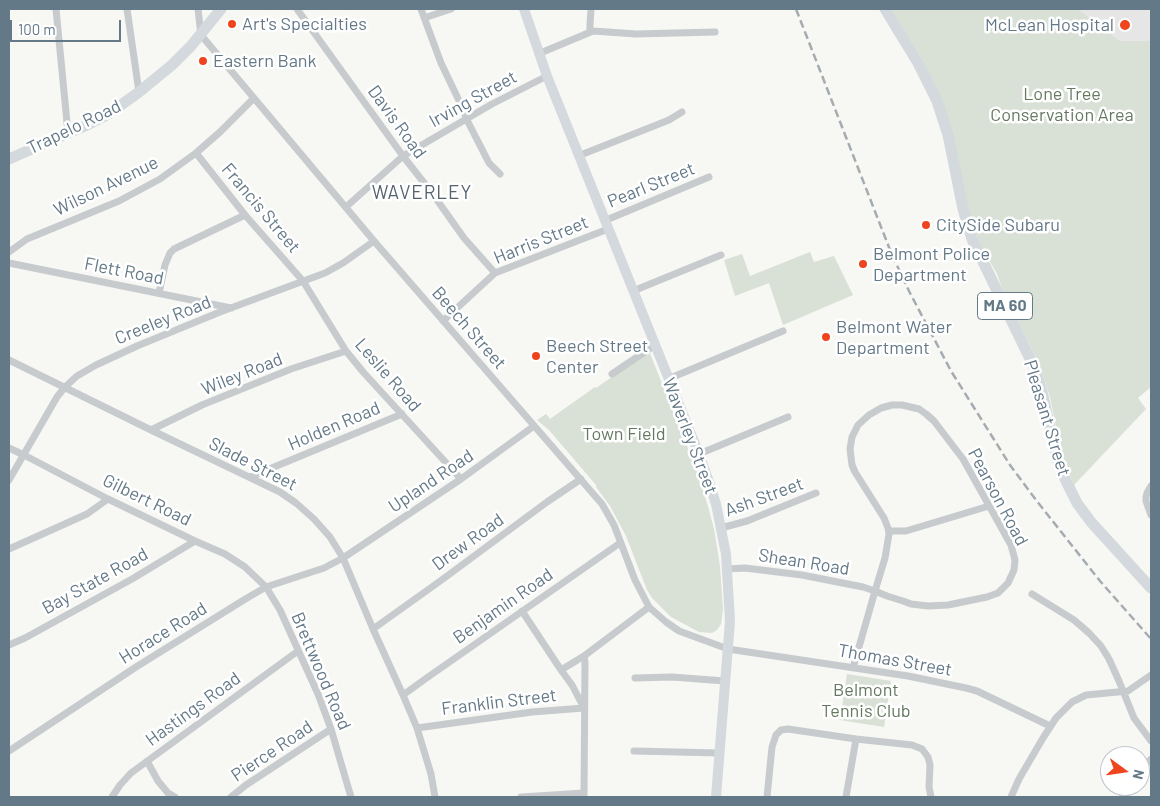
<!DOCTYPE html>
<html>
<head>
<meta charset="utf-8">
<style>
  body { margin:0 }
  #map { position:relative; width:1160px; height:806px; overflow:hidden; background:#f7f7f4; font-family:Barlow,sans-serif }
  canvas { display:block }
  .frame { position:absolute; inset:0; border:10px solid #647987; pointer-events:none }
  .north { position:absolute; left:1100px; top:746px; width:50px; height:50px; box-sizing:border-box; background:#fff; border:1px solid #c1c9cf; border-radius:50%; rotate:104deg; font-size:14px; font-weight:700; line-height:20px; text-align:center; color:#647987 }
  .north::after { content:''; display:block; margin:auto; width:18px; height:22px; background:#ee451e; clip-path:polygon(50% 0,100% 100%,50% 72%,0 100%) }
  .scale { position:absolute; left:10px; top:20px; width:111px; height:22px; box-sizing:border-box; border:2px solid #647987; border-top:0; padding-left:6px; font-size:15px; line-height:18px; white-space:nowrap; color:#647987; -webkit-text-stroke:4px #fff; paint-order:stroke }
</style>
</head>
<body>
<div id="map">
<canvas width="1160" height="806"></canvas>
<div class="frame"></div>
<div class="north">N</div>
<div class="scale">100 m</div>
</div>
<script>
const ctx = document.querySelector('canvas').getContext('2d');
ctx.lineJoin = 'round';
function paint(path, color) { ctx.fillStyle = color; ctx.fill(path, 'evenodd'); }
const toPath = rows => new Path2D(rows.map(r => 'M' + r).join(''));
function trace(path, color, width, dash) { ctx.strokeStyle = color; ctx.lineWidth = width; ctx.lineCap = dash ? 'butt' : 'round'; ctx.setLineDash(dash || []); ctx.stroke(path); }
function label(font, color, halo, rows, align = 'center') {
  ctx.font = font + ' Barlow,sans-serif'; ctx.lineWidth = 5; ctx.setLineDash([]); ctx.textBaseline = 'middle'; ctx.strokeStyle = halo; ctx.fillStyle = color; for (const [text, x, y, turn = 0] of rows) {
    ctx.save(); ctx.translate(x, y); ctx.rotate((+turn || 0) * Math.PI / 180); ctx.textAlign = isNaN(turn) ? turn : align; if (halo) ctx.strokeText(text, 0, 0); ctx.fillText(text, 0, 0); ctx.restore();
  }
}
paint(toPath([
  [1078,9,1151,9,1151,41,1120,41]
]), '#e5e6e5');
paint(toPath([
  [891,9,1078,9,1120,41,1151,41,1151,387,1138,398,1146,409,1074,485,1062,457,1050,397,1040,366,1003,291,997,274,980,244,971,221,941,99,923,61],
  [810,252,814,262,834,256,853,295,783,325,769,283,735,296,724,260,742,254,750,276],
  [649,351,697,471,709,510,714,529,720,566,723,609,721,624,717,630,712,633,699,632,671,617,652,598,647,590,626,536,610,506,596,487,596,485,549,430,537,420,546,414,550,419,595,387,596,388],
  [847,674,891,681,884,727,840,720]
]), '#d9e0d5');
trace(toPath([
  [56,9,68,133],
  [127,9,139,92],
  [198,9,201,35,374,241,602,504,614,525,635,580,649,607,666,622,679,631,728,649,908,676,966,688,977,691,1050,726],
  [297,9,403,156,432,193,464,238,495,273],
  [421,9,441,63,463,109,467,120,489,163,500,174],
  [424,18,451,9],
  [590,31,590,25,591,9],
  [538,54,593,31,636,34,715,32],
  [196,153,245,215,303,281,346,351,364,373,461,479],
  [578,156,669,120,682,112],
  [346,207,403,156,492,104,547,76],
  [604,221,709,177],
  [9,252,27,239,119,201,160,179,196,153,220,132,254,98],
  [9,263,231,308],
  [633,291,721,255],
  [159,293,165,265,170,253,174,249,245,215],
  [443,321,495,273,608,229],
  [9,360,151,430,280,492,296,503,314,519,330,537,343,558,373,629,403,695,417,728,431,774,435,797],
  [612,374,655,345],
  [668,379,783,331],
  [151,430,202,405,291,369,346,351],
  [9,448,24,455,108,499,195,541,225,554,245,567,266,587,280,610,318,694,331,729,351,797],
  [699,454,788,417],
  [250,477,402,414],
  [9,480,57,397,65,387,77,376,96,365,137,346,220,312,325,273,343,263,374,241],
  [1151,486,1147,493,1146,497,1146,501,1151,515],
  [721,528,747,521,816,493],
  [889,531,906,531,989,506],
  [9,549,87,514,108,499],
  [727,569,745,568,802,575,863,587,875,591,887,596,903,601,911,604,928,606,948,605,987,597,998,593,1008,583,1014,570,1015,560,1011,545,963,459,934,421,926,414,919,409,902,405,892,405,881,408,869,415,858,425,852,437,850,449,852,465,855,472,884,518,888,528,889,534,885,558,875,591,853,668],
  [1032,594,1074,620,1089,633,1101,646,1109,659,1119,681,1134,718,1151,741],
  [522,611,561,670,584,656],
  [373,629,443,579,547,502,581,479],
  [9,645,25,638,132,579,195,541],
  [635,678,672,677,725,681],
  [403,695,428,677,620,543],
  [417,728,532,712,584,708,572,685,561,670],
  [9,751,136,667,247,598,266,587,324,568,343,558,461,479,534,426],
  [634,751,720,753],
  [147,761,158,781,168,793,175,797],
  [1140,770,1151,759],
  [112,797,120,785,131,773,298,651],
  [231,797,246,785,331,729],
  [521,797,584,793],
  [584,797,585,662,584,656,649,607],
  [767,797,772,747,776,735,781,730,788,729,856,739,912,745,922,749,928,757,930,765,929,787,931,797],
  [846,797,856,739],
  [1011,797,1019,779,1043,738,1056,718,1072,702,1086,695,1128,691,1151,675],
  [1122,797,1127,786]
]), '#c7cbce', 7);
trace(toPath([
  [524,9,547,76,699,454,709,482,716,504,726,554,730,621,716,797]
]), '#d4d9dd', 10);
trace(toPath([
  [885,9,918,63,937,101,948,135,963,209,972,239,1035,369,1042,391,1057,459,1066,481,1077,503,1091,522,1151,588],
  [9,159,87,125,110,113,139,92,172,65,191,46,221,9]
]), '#d4d9dd', 11);
trace(toPath([
  [796,9,892,255,910,293,951,371,1010,465,1036,500,1100,581,1151,639]
]), '#a5acb1', 2.5, [8, 4]);
for (const [x, y, r, color] of [
  [232,24,5,"#ee451e"],
  [1125,25,6,"#ee451e"],
  [203,61,5,"#ee451e"],
  [926,225,5,"#ee451e"],
  [863,264,5,"#ee451e"],
  [826,337,5,"#ee451e"],
  [536,356,5,"#ee451e"]
]) { const dot = new Path2D(); dot.arc(x, y, r, 0, 2 * Math.PI); ctx.fillStyle = color; ctx.fill(dot); trace(dot, '#fff', 2); }
for (const [x, y, w] of [
  [1005,306,55]
]) { const box = new Path2D(); box.roundRect(x - w / 2, y - 13.5, w, 27, 4); ctx.fillStyle = '#fff'; ctx.fill(box); trace(box, '#647987', 1); }
label('bold 16px', '#647987', null, [
  ["MA 60",1005,306]
]);
label('18px', '#647987', '#fff', [
  ["Art's Specialties",242,24],
  ["McLean Hospital",1114,25,"right"],
  ["Eastern Bank",213,61],
  ["CitySide Subaru",936,225],
  ["Belmont Police",873,254],
  ["Department",873,275],
  ["Belmont Water",836,327],
  ["Department",836,348],
  ["Beech Street",546,346],
  ["Center",546,367]
], 'left');
label('18px', '#667960', '#fff', [
  ["Lone Tree",1062,94],
  ["Conservation Area",1062,115],
  ["Town Field",624,434],
  ["Belmont",866,690],
  ["Tennis Club",866,711]
]);
label('18px', '#647987', '#fff', [
  ["Irving Street",473,99,-29],
  ["Davis Road",397,122,54],
  ["Trapelo Road",74,127,-26],
  ["Pearl Street",651,185,-22],
  ["Wilson Avenue",106,186,-26],
  ["Francis Street",261,208,50],
  ["Harris Street",541,240,-22],
  ["Flett Road",124,271,11],
  ["Creeley Road",163,320,-22],
  ["Beech Street",469,328,49],
  ["Wiley Road",242,374,-22],
  ["Leslie Road",388,375,49],
  ["Pleasant Street",1047,418,73],
  ["Holden Road",334,426,-23],
  ["Waverley Street",690,436,69],
  ["Slade Street",253,464,27],
  ["Upland Road",431,481,-34],
  ["Ash Street",764,497,-20],
  ["Pearson Road",998,497,62],
  ["Gilbert Road",147,500,26],
  ["Drew Road",468,542,-36],
  ["Shean Road",804,562,9],
  ["Bay State Road",95,581,-29],
  ["Benjamin Road",503,606,-35],
  ["Horace Road",163,633,-32],
  ["Thomas Street",895,660,10],
  ["Brettwood Road",321,671,67],
  ["Franklin Street",499,702,-7],
  ["Hastings Road",193,709,-36],
  ["Pierce Road",272,751,-34]
]);
ctx.letterSpacing = '1px';
label('19px', '#53626c', '#fff', [
  ["WAVERLEY",422,193]
]);
ctx.letterSpacing = '0px';
</script>
</body>
</html>
